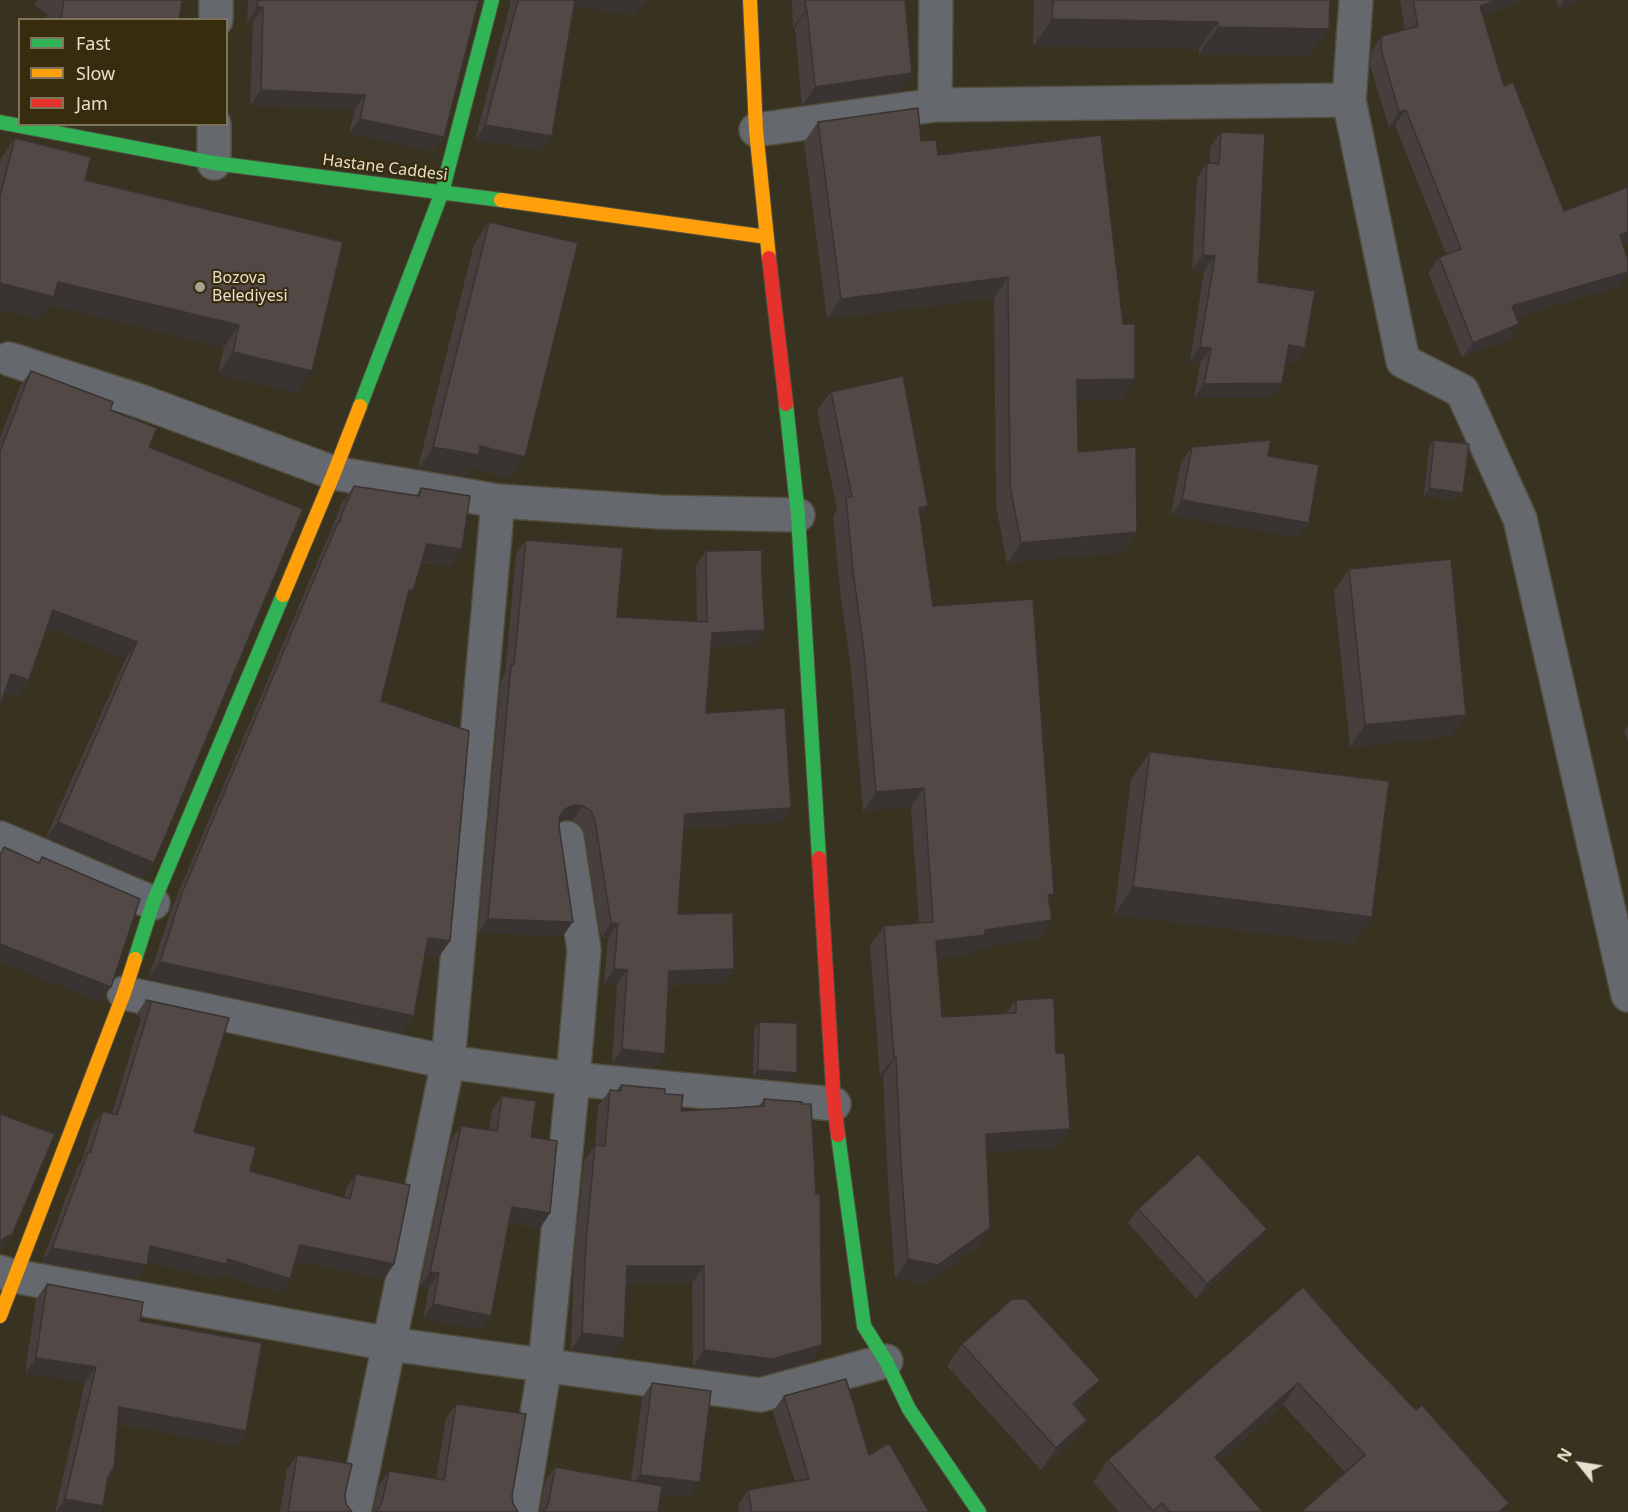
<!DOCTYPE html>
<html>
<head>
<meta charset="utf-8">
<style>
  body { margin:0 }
  #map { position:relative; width:1628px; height:1512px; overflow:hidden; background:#383221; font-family:"Noto Sans",sans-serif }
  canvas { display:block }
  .legend { position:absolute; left:18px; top:18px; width:210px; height:108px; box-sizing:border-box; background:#372c0e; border:2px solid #7d745b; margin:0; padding:8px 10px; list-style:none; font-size:18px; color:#e6dfce }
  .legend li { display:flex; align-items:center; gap:12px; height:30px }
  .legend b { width:30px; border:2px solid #7d745b }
  .north { position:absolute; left:1550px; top:1434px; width:60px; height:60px; -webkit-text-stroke:4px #372c0e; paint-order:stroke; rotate:300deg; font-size:16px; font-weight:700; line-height:24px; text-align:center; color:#e6dfce }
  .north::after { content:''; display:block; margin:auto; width:21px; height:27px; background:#e6dfce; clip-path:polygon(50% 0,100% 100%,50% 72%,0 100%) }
</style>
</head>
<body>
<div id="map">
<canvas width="1628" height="1512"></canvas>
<ul class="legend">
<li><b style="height:8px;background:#30b455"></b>Fast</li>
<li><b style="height:8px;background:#ff9f0a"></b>Slow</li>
<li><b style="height:8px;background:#e5322d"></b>Jam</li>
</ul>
<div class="north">N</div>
</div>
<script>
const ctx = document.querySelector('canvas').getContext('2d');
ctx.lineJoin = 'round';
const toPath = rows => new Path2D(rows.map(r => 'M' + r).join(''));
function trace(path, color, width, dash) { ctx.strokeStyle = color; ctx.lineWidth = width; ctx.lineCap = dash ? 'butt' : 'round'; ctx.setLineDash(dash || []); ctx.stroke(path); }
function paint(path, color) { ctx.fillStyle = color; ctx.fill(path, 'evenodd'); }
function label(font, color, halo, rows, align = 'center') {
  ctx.font = font + ' "Noto Sans",sans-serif'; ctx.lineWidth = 4.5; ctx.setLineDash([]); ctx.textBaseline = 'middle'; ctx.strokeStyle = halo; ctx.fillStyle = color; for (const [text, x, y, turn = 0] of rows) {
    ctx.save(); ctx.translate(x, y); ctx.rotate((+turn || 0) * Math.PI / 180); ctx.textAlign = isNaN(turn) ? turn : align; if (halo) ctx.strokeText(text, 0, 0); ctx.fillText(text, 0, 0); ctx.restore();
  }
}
const street = toPath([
  [936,0,935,105,1349,100],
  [1356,0,1349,100,1403,361,1462,391,1520,519,1628,995],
  [216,20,216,0],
  [756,130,935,105],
  [214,163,214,124],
  [9,359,143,402,334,473,498,501,660,512,798,515],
  [0,838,153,903],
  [124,993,448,1062,573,1079,834,1104],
  [0,1272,14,1276,390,1344,760,1395,886,1361],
  [354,1512,448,1062,498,501],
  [521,1512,545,1365,573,1079,584,950,567,838]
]);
const fast = toPath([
  [0,122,214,163,501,200],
  [786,404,798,515,819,858],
  [360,406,442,192,492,0],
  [135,959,153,903,283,595],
  [838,1135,864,1326,886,1361,909,1409,979,1512]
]);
const slow = toPath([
  [750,0,756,130,769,258],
  [501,200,767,237],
  [283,595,334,473,360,406],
  [0,1316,124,993,135,959]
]);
const jam = toPath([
  [769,258,786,404],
  [819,858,834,1104,838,1135]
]);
trace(street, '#524d3e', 36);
trace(fast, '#524d3e', 16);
trace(slow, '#524d3e', 16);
trace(jam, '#524d3e', 16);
trace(street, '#65696d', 33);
trace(fast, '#30b455', 14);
trace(slow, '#ff9f0a', 14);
trace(jam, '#e5322d', 14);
paint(toPath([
  [37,0,182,0,179,20,46,20,47,14,34,5],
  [248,0,479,0,433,151,349,133,355,109,250,105,253,22,247,22],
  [510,0,645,0,634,15,574,6,541,151,475,140,510,5],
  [792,0,905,0,900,91,802,105,795,28,793,28],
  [1034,0,1330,0,1310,56,1199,54,1199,49,1033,46],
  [1400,0,1527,0,1483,16,1504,86,1564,211,1628,187,1628,243,1623,245,1620,286,1517,317,1509,339,1462,358,1428,273,1439,257,1446,254,1395,125,1389,127,1370,65,1371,52,1382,36,1405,30],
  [1556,0,1582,0,1559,8],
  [818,122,921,141,938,155,1123,324,1135,379,1121,399,1077,400,1078,452,1137,532,1123,552,1007,563,996,506,994,298,827,319,804,142],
  [1221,132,1258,282,1295,362,1286,361,1282,383,1271,398,1194,398,1200,363,1190,361,1204,271,1192,270,1197,178,1207,163,1210,163,1210,147],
  [15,138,85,180,343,242,297,393,218,374,224,347,49,305,39,319,0,309,0,160],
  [489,222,510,478,469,468,464,476,418,468,474,244],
  [31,371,110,410,149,447,154,863,143,878,46,837,126,658,47,628,29,680,18,696,5,692,0,705,0,438,20,386],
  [831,392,920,518,933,606,1054,894,1049,901,1052,920,1039,938,976,949,972,954,937,958,942,1017,1006,1013,1016,1000,1056,1053,1070,1129,1057,1148,987,1152,990,1228,977,1247,925,1284,895,1278,888,1184,883,1076,880,1076,870,945,884,926,919,923,911,807,863,811,851,669,840,590,833,516,837,510,817,410],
  [1434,440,1463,493,1458,500,1424,496,1429,447],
  [1192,447,1268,456,1298,537,1171,515,1181,462],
  [354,486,416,496,421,488,462,549,451,566,421,562,407,599,381,701,450,941,438,958,425,956,402,1033,148,979,171,910,327,539,329,536,342,503],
  [526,540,617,617,697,621,696,565,706,551,755,644,711,647,706,713,791,808,781,822,684,828,678,914,734,969,724,983,668,985,655,1068,612,1064,617,985,604,984,608,938,601,938,585,835,581,826,573,820,564,820,559,822,563,936,478,933,501,679,505,674,516,554],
  [1349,569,1451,736,1350,747,1334,591],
  [1628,725,1628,741,1624,731],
  [1150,752,1372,917,1353,944,1114,915,1131,780],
  [146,1000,229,1018,194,1132,250,1171,344,1197,346,1188,356,1174,394,1264,384,1279,296,1261,290,1279,280,1293,220,1274,216,1279,148,1262,147,1265,137,1279,42,1262,78,1166,82,1160,93,1125,103,1111,112,1113,141,1018,136,1015],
  [759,1022,791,1081,753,1077,754,1030],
  [621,1085,665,1094,681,1111,758,1107,764,1099,811,1362,760,1376,693,1367,692,1283,626,1283,624,1338,613,1355,571,1350,574,1257,584,1161,595,1145,598,1106,610,1090,617,1090],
  [502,1096,531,1137,550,1213,540,1228,509,1223,491,1316,481,1330,423,1318,429,1288,420,1286,451,1140,461,1126,489,1130,492,1110],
  [1138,1209,1267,1229,1256,1244,1196,1299,1128,1223],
  [47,1284,140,1321,246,1431,236,1445,117,1424,103,1506,99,1512,55,1512,85,1382,25,1373,36,1299],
  [1303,1287,1503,1512,1346,1473,1283,1405,1219,1462,1263,1512,1119,1512,1093,1482,1108,1460],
  [962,1344,1084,1401,1077,1408,1087,1420,1072,1441,1041,1470,947,1366],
  [652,1383,690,1497,661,1494,658,1512,540,1512,545,1481,555,1467,631,1480,642,1398],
  [784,1396,869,1455,929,1512,739,1512,738,1505,748,1490,795,1482,773,1411],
  [456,1404,512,1496,513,1504,518,1512,373,1512,379,1485,389,1471,436,1479,446,1418],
  [297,1455,345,1494,346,1504,352,1512,280,1512,287,1469]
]), '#473f3d');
paint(toPath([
  [570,0,640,0,645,1,634,15,566,5],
  [1496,0,1527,0,1470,21,1480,6],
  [1564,0,1582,0,1559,8],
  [257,7,263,7,253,22,247,22],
  [806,10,807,10,795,28,793,28],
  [1052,19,1218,22,1199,49,1033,46],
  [1218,27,1329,29,1310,56,1199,54],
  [912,73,900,91,802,105,815,87],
  [261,90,365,95,355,109,250,105],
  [1406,110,1395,125,1389,127,1399,112],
  [360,119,444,137,433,151,349,133],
  [485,125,552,136,541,151,475,140],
  [1628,232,1628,243,1609,251,1620,235],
  [1203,255,1215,256,1204,271,1192,270],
  [1628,272,1628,275,1620,286,1501,322,1512,306],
  [1008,277,994,298,827,319,841,299],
  [58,282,239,325,224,347,49,305,39,319,0,309,0,283],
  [1519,324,1509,339,1462,358,1473,343],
  [1289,345,1305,348,1295,362,1278,360],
  [1200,347,1211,348,1200,363,1190,361],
  [233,352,312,371,297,393,218,374],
  [1135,379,1121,399,1063,400,1077,380],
  [1282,383,1271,398,1194,398,1204,384],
  [480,446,525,457,510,478,469,468,464,476,418,468,433,447],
  [1429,488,1463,493,1458,500,1424,496],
  [1182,500,1309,523,1298,537,1171,515],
  [928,506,915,525,919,508],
  [1137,532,1123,552,1007,563,1021,543],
  [427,544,462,549,451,566,415,560],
  [409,590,413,591,401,607],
  [53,610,137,642,126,658,42,626],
  [765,630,755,644,702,647,712,633],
  [11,674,29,680,18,696,0,690],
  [1466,715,1451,736,1350,747,1365,725],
  [924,788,911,807,863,811,876,792],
  [574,805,583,806,573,820,564,820,555,824,565,809],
  [791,808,781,822,675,828,685,814],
  [58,822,154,863,143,878,46,837],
  [1133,887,1372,917,1353,944,1114,915],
  [1054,894,1041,913,1048,895],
  [488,919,573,922,563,936,478,933],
  [1052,920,1039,938,976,949,972,954,923,960,936,941,985,930],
  [611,923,618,924,608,938,601,938],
  [428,938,450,941,438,958,417,954],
  [0,944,111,987,100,1002,0,962],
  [160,962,414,1016,402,1033,148,979],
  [614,969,627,970,617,985,604,984],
  [734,969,724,983,659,985,669,971],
  [622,1049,665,1054,655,1068,612,1064],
  [894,1057,896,1057,883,1076,880,1076],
  [758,1070,797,1073,791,1081,753,1077],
  [1070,1129,1057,1148,973,1153,986,1134],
  [512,1207,550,1213,540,1228,501,1221],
  [990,1228,977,1247,925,1284,895,1278,908,1259],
  [1267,1229,1256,1244,1196,1299,1207,1284],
  [12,1235,0,1253,0,1241,8,1236],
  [300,1245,394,1264,384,1279,290,1260],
  [150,1246,228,1259,290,1279,280,1293,220,1274,216,1279,140,1260],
  [52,1248,147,1265,137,1279,42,1262],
  [627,1266,704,1266,692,1283,615,1283],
  [430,1272,439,1273,429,1288,420,1286],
  [433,1304,491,1316,481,1330,423,1318],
  [582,1333,624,1338,613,1355,571,1350],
  [822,1345,811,1362,760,1376,693,1367,704,1350],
  [36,1358,96,1367,85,1382,25,1373],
  [1100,1380,1084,1401,1058,1426,1073,1404],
  [1298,1383,1283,1405,1199,1479,1215,1457],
  [119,1407,246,1431,236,1445,108,1422],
  [1087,1420,1072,1441,1041,1470,1056,1448],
  [640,1475,700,1482,690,1497,630,1490],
  [65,1499,103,1506,99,1512,56,1512],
  [1509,1503,1503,1512,1499,1512]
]), '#393332');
const building = toPath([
  [64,0,182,0,179,20,61,20,64,0],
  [258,0,479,0,444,137,360,119,365,95,261,90,263,7,257,7,258,0],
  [518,0,575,0,552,136,485,125,518,0],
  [805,0,905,0,912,73,815,87,807,10,806,10,805,0],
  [1053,0,1330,0,1329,29,1218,27,1218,22,1052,19,1053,0],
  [1413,0,1496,0,1480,6,1504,86,1513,82,1564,211,1628,187,1628,232,1620,235,1628,260,1628,272,1512,306,1519,324,1473,343,1439,257,1461,249,1406,110,1399,112,1381,49,1382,36,1418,26,1413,0],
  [918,108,921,141,936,140,938,155,1101,135,1123,324,1135,324,1135,379,1077,380,1078,452,1136,447,1137,532,1021,543,1010,486,1008,277,841,299,818,122,918,108],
  [1221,132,1265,134,1258,282,1315,291,1305,348,1289,345,1282,383,1204,384,1211,348,1200,347,1215,256,1203,255,1207,163,1219,164,1221,132],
  [15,138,91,157,85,180,343,242,312,371,233,352,239,325,58,282,54,297,0,283,0,196,15,138],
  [489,222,578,243,525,457,480,446,479,455,433,447,489,222],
  [31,371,113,402,110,410,157,428,149,447,303,509,154,863,58,822,137,642,53,610,29,680,11,674,0,705,0,451,31,371],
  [903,376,928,506,919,508,933,606,1033,599,1054,894,1048,895,1052,920,985,930,985,935,936,941,942,1017,1016,1013,1016,1000,1054,998,1056,1053,1065,1053,1070,1129,986,1134,990,1228,938,1265,908,1259,901,1165,896,1057,894,1057,884,926,933,922,924,788,876,792,864,651,853,571,846,497,852,497,831,392,903,376],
  [1271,440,1268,456,1319,465,1309,523,1182,500,1192,447,1271,440],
  [1434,440,1469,444,1463,493,1429,488,1434,440],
  [354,486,419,496,421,488,470,496,462,549,427,544,413,591,409,590,381,701,469,731,450,941,428,938,414,1016,160,962,182,893,338,522,340,523,341,516,354,486],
  [526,540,623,548,617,617,707,622,706,551,762,550,762,578,765,630,712,633,706,713,785,708,791,808,685,814,678,914,733,913,734,969,669,971,665,1054,622,1049,627,970,614,969,618,924,611,923,595,820,591,811,583,806,574,805,565,809,560,816,559,826,573,922,488,919,511,665,514,665,526,540],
  [1451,559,1466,715,1365,725,1349,569,1451,559],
  [1150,752,1389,781,1372,917,1133,887,1150,752],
  [4,847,39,863,42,857,140,899,111,987,0,944,0,855,4,847],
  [146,1000,229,1018,194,1132,256,1147,250,1171,350,1199,356,1174,410,1185,394,1264,300,1245,290,1279,228,1259,226,1264,150,1246,147,1265,52,1248,88,1152,90,1153,103,1111,117,1115,151,1003,146,1000],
  [759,1022,797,1023,797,1073,758,1070,759,1022],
  [621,1085,665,1089,665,1094,683,1095,681,1111,764,1106,764,1099,802,1102,802,1104,811,1104,816,1194,820,1194,822,1345,772,1359,704,1350,704,1266,627,1266,624,1338,582,1333,586,1241,595,1145,605,1146,610,1090,621,1091,621,1085],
  [502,1096,536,1101,531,1137,557,1141,550,1213,512,1207,491,1316,433,1304,439,1273,430,1272,461,1126,497,1131,502,1096],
  [0,1114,55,1134,12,1235,8,1236,0,1241,0,1114],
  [1198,1154,1267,1229,1207,1284,1138,1209,1198,1154],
  [47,1284,143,1302,140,1321,262,1343,246,1431,119,1407,114,1468,108,1477,103,1506,65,1499,96,1367,36,1358,47,1284],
  [1303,1287,1354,1345,1416,1410,1422,1405,1509,1503,1499,1512,1301,1512,1365,1455,1298,1383,1215,1457,1263,1512,1170,1512,1162,1503,1153,1511,1108,1460,1303,1287],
  [1012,1299,1026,1299,1100,1380,1073,1404,1087,1420,1056,1448,962,1344,1012,1299],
  [846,1379,869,1455,889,1443,929,1512,752,1512,748,1490,809,1479,784,1396,846,1379],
  [652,1383,711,1391,700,1482,640,1475,652,1383],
  [456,1404,526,1414,512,1496,513,1504,518,1512,375,1512,378,1510,382,1502,389,1471,444,1480,456,1404],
  [297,1455,352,1464,345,1494,346,1504,352,1512,288,1512,297,1455],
  [555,1467,662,1486,658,1512,542,1512,546,1509,549,1501,555,1467]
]);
paint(building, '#524947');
trace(building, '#393332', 1.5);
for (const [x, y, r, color] of [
  [200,287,6,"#a9a291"]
]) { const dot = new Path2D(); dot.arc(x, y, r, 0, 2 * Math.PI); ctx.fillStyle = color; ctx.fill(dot); trace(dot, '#372c0e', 2); }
label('16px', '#e6dfce', '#372c0e', [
  ["Hastane Caddesi",385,168,7]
]);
label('16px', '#e6dfce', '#372c0e', [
  ["Bozova",212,278],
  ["Belediyesi",212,296]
], 'left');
</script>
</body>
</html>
